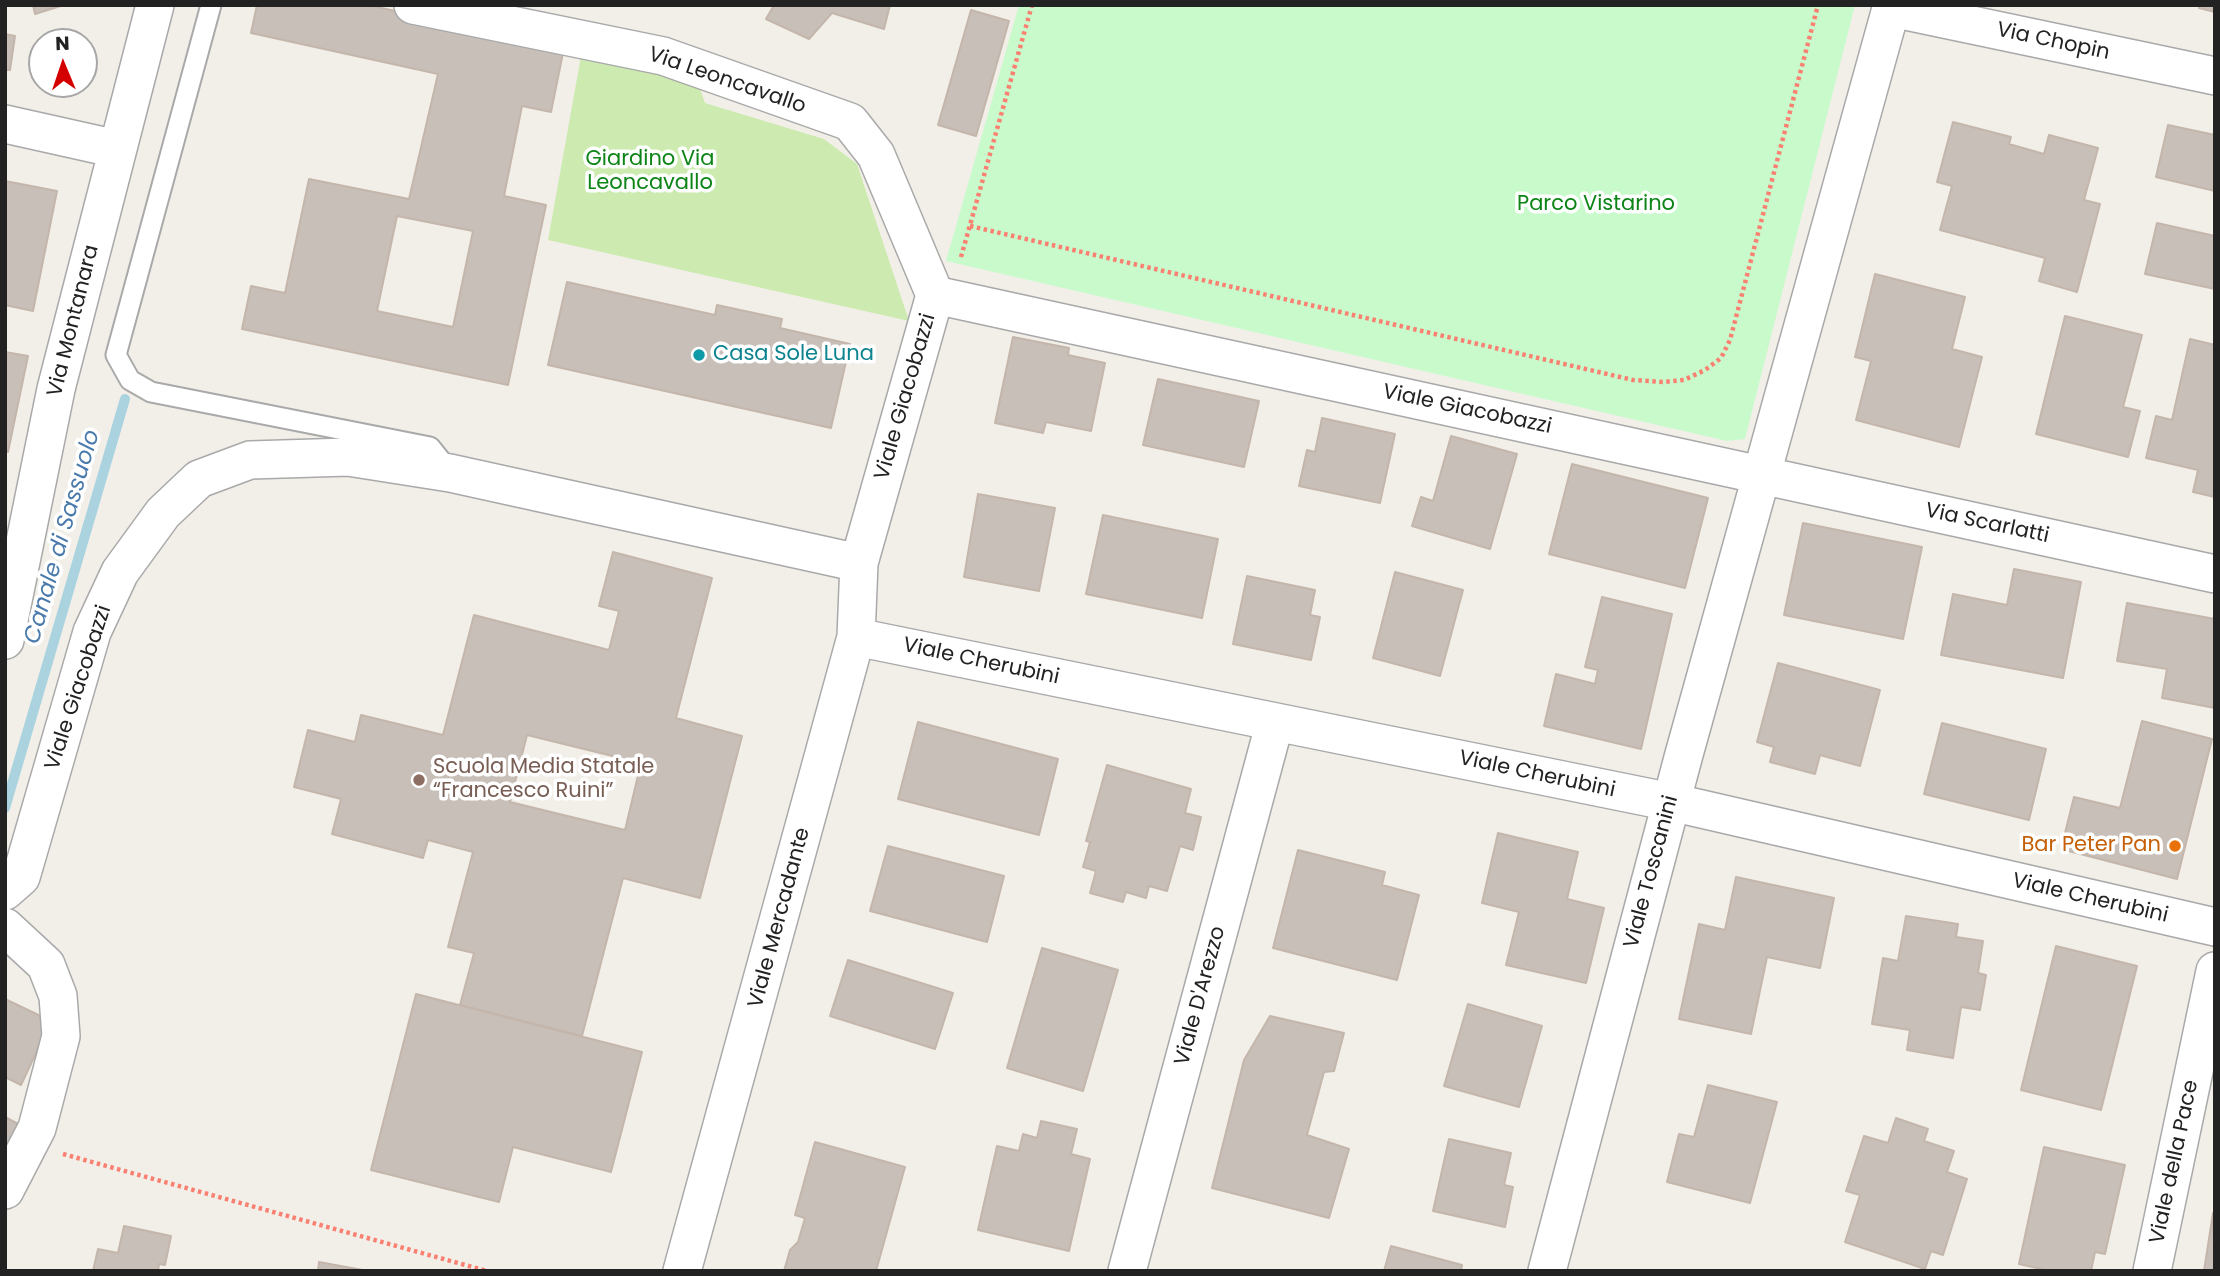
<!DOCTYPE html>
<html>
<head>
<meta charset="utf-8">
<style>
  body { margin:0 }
  #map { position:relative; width:2220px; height:1276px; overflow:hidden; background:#f2efe9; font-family:Poppins,sans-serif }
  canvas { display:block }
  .frame { position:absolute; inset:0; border:7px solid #222; pointer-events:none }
  .north { position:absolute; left:28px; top:28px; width:70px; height:70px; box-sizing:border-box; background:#fff; border:2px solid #a7a7a7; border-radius:50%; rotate:358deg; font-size:19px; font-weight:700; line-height:28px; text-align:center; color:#222 }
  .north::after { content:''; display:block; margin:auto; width:24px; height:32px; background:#d40000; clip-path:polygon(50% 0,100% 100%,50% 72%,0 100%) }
</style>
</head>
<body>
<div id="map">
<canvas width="2220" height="1276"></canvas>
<div class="frame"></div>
<div class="north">N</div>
</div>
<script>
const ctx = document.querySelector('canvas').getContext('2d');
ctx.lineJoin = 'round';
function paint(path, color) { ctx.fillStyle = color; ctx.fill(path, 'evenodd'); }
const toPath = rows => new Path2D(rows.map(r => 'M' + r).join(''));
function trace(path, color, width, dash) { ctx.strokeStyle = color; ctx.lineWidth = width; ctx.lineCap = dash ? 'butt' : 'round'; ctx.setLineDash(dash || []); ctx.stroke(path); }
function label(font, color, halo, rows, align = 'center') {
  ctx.font = font + ' Poppins,sans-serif'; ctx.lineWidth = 7; ctx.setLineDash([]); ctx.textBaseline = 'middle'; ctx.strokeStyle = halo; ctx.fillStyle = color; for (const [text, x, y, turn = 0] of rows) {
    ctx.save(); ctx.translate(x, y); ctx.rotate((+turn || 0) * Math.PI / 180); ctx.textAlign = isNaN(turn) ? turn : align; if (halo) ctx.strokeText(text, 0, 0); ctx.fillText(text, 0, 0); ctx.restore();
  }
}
paint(toPath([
  [581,56,697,80,705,103,824,139,857,164,909,321,548,240]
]), '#cdebb0');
paint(toPath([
  [1019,5,1855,5,1745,439,1727,441,946,261]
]), '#c8facc');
trace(toPath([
  [5,808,125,399]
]), '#aad3df', 10);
const building = toPath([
  [33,5,64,5,35,14,33,5],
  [257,5,368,5,564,48,551,112,522,106,504,196,546,205,508,385,242,329,251,286,285,293,309,179,409,199,438,74,251,33,257,5],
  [397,216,473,231,453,327,377,311,397,216],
  [774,5,890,5,884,29,832,13,809,39,766,19,774,5],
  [2200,5,2215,5,2215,12,2199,8,2200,5],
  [971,10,1009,21,976,136,938,125,971,10],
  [5,34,15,36,10,70,5,70,5,34],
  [1953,122,2011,137,2009,144,2044,154,2049,135,2098,148,2084,200,2100,204,2077,292,2039,281,2045,258,1940,230,1952,186,1937,182,1953,122],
  [2168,125,2215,135,2215,191,2156,177,2168,125],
  [5,181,57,191,33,311,5,305,5,181],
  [2157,223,2215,236,2215,289,2145,274,2157,223],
  [1875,274,1965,297,1952,349,1982,357,1959,447,1856,420,1871,361,1855,357,1875,274],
  [567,282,715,315,717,305,782,319,780,328,850,344,831,428,548,365,567,282],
  [2065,316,2142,335,2123,407,2140,411,2128,457,2036,434,2065,316],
  [1013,337,1069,348,1068,355,1105,363,1091,431,1046,422,1043,433,995,423,1013,337],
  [2190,339,2215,345,2215,497,2193,492,2198,470,2146,458,2156,416,2172,420,2190,339],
  [5,352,28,356,8,452,5,451,5,352],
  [1158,379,1259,401,1244,467,1143,445,1158,379],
  [1322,418,1395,434,1380,503,1299,486,1307,450,1315,452,1322,418],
  [1451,436,1517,454,1490,549,1412,526,1421,497,1433,501,1451,436],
  [1572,464,1708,498,1685,588,1549,554,1572,464],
  [978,494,1055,508,1039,591,964,577,978,494],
  [1103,515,1218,539,1202,618,1086,594,1103,515],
  [1803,523,1922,547,1903,639,1784,615,1803,523],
  [613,552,712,578,676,718,742,736,700,898,623,878,582,1036,460,1005,474,953,448,947,473,852,428,840,423,858,332,834,341,799,294,787,308,730,355,742,361,715,443,735,474,615,609,650,619,611,599,606,613,552],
  [527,735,641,763,625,830,510,802,527,735],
  [2014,569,2081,582,2063,678,1941,655,1953,594,2007,605,2014,569],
  [1395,572,1463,590,1440,676,1373,658,1395,572],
  [1247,576,1315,590,1310,615,1320,617,1311,660,1233,644,1247,576],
  [1602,597,1672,614,1641,749,1544,726,1556,674,1595,684,1598,670,1585,667,1602,597],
  [2127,603,2215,619,2215,708,2162,698,2167,669,2117,661,2127,603],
  [1778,663,1880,690,1860,766,1820,755,1815,774,1770,762,1774,747,1757,742,1778,663],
  [2142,721,2212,739,2177,879,2061,849,2074,797,2120,808,2142,721],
  [918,722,1058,759,1039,835,898,799,918,722],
  [1942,723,2046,749,2029,820,1924,794,1942,723],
  [1107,765,1191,789,1185,813,1201,817,1193,850,1180,846,1167,891,1149,886,1146,898,1126,892,1123,902,1090,893,1096,871,1083,867,1090,842,1086,841,1107,765],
  [1498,833,1578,852,1567,899,1604,908,1586,983,1506,965,1519,912,1482,903,1498,833],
  [888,846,1004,876,987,942,870,911,888,846],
  [1298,850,1385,872,1382,885,1419,895,1397,980,1273,948,1298,850],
  [1736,877,1834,898,1820,968,1767,957,1751,1034,1679,1019,1699,924,1725,930,1736,877],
  [1906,916,1958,924,1956,937,1983,941,1978,973,1986,975,1980,1010,1961,1007,1953,1058,1907,1050,1910,1030,1872,1024,1883,958,1898,961,1906,916],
  [2056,946,2137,966,2101,1110,2021,1090,2056,946],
  [1042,948,1118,970,1083,1091,1007,1068,1042,948],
  [848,960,953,993,935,1049,830,1016,848,960],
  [416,994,642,1052,611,1172,513,1147,499,1202,371,1170,416,994],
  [5,999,51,1021,21,1085,5,1077,5,999],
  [1468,1004,1542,1026,1519,1107,1444,1086,1468,1004],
  [1270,1016,1344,1033,1334,1071,1324,1072,1307,1135,1349,1149,1329,1218,1212,1188,1244,1060,1270,1016],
  [1708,1085,1777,1102,1750,1203,1667,1182,1679,1134,1694,1137,1708,1085],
  [5,1117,20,1125,5,1153,5,1117],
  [1896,1118,1928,1129,1924,1141,1954,1151,1947,1172,1967,1179,1943,1255,1931,1251,1925,1269,1845,1242,1860,1195,1846,1191,1864,1136,1888,1143,1896,1118],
  [1041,1121,1077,1129,1071,1154,1090,1159,1069,1251,978,1230,997,1146,1019,1151,1023,1134,1037,1138,1041,1121],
  [1449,1139,1511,1153,1504,1185,1513,1187,1505,1227,1433,1211,1449,1139],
  [815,1142,905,1167,876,1271,784,1271,790,1250,798,1242,805,1218,795,1215,815,1142],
  [2044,1147,2125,1165,2105,1254,2095,1252,2091,1271,2050,1271,2019,1264,2044,1147],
  [2213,1213,2215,1271,2204,1271,2213,1213],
  [124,1226,171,1236,165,1265,159,1264,158,1271,93,1271,98,1249,118,1253,124,1226],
  [1391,1246,1462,1265,1461,1271,1384,1271,1391,1246],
  [319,1262,368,1271,318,1271,319,1262]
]);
paint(building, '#c7bfb8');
trace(building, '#c4b6ab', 2);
const lane = toPath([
  [211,5,116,355,130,380,151,392,430,447,450,472]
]);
const street = toPath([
  [413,5,663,56,850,122,876,155,935,295],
  [1891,8,2215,76],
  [5,124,117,149],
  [856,637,1671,802,2215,927],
  [5,640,56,389,155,5],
  [5,891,21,877,92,632,120,572,163,513,199,479,250,460,348,457,450,473,859,563],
  [5,927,46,965,58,996,61,1036,37,1128,5,1190],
  [682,1271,856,637,859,563,935,295,2215,574],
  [1127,1271,1275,722],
  [1547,1271,1683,758,1892,5],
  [2152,1271,2215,971]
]);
trace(lane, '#a9a9a9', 23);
trace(street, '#a9a9a9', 40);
trace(toPath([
  [970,226,1633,380,1663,382,1684,380,1705,370,1721,358,1730,340,1818,5],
  [961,257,1032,5],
  [63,1154,487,1271]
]), '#fa8072', 4.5, [3.5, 3.5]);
trace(lane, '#fff', 19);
trace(street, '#fff', 37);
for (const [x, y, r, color] of [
  [699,355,7,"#0f9aa8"],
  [419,780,7,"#8d6e63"],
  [2175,846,7,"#e8710a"]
]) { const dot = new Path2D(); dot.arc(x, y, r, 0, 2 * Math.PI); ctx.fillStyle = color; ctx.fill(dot); trace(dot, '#fff', 2.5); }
label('21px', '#222', '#fff', [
  ["Via Chopin",2053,42,12],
  ["Via Leoncavallo",727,81,19],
  ["Via Montanara",74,321,-76],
  ["Viale Giacobazzi",906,397,-74],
  ["Viale Giacobazzi",1467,410,12],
  ["Via Scarlatti",1987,524,12],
  ["Viale Cherubini",981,662,12],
  ["Viale Giacobazzi",79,688,-72],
  ["Viale Cherubini",1537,775,12],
  ["Viale Toscanini",1652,872,-75],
  ["Viale Cherubini",2090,899,13],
  ["Viale Mercadante",780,918,-75],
  ["Viale D'Arezzo",1201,996,-75],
  ["Viale della Pace",2175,1162,-78]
]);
label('21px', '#0c8416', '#fff', [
  ["Giardino Via",650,160],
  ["Leoncavallo",650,184],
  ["Parco Vistarino",1596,205]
]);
label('21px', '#0d838f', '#fff', [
  ["Casa Sole Luna",713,355]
], 'left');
label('21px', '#785e54', '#fff', [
  ["Scuola Media Statale",433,768],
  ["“Francesco Ruini”",433,792]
], 'left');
label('21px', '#c56008', '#fff', [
  ["Bar Peter Pan",2161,846]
], 'right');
label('italic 23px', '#4a7aab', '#fff', [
  ["Canale di Sassuolo",63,537,-74]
]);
</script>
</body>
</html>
